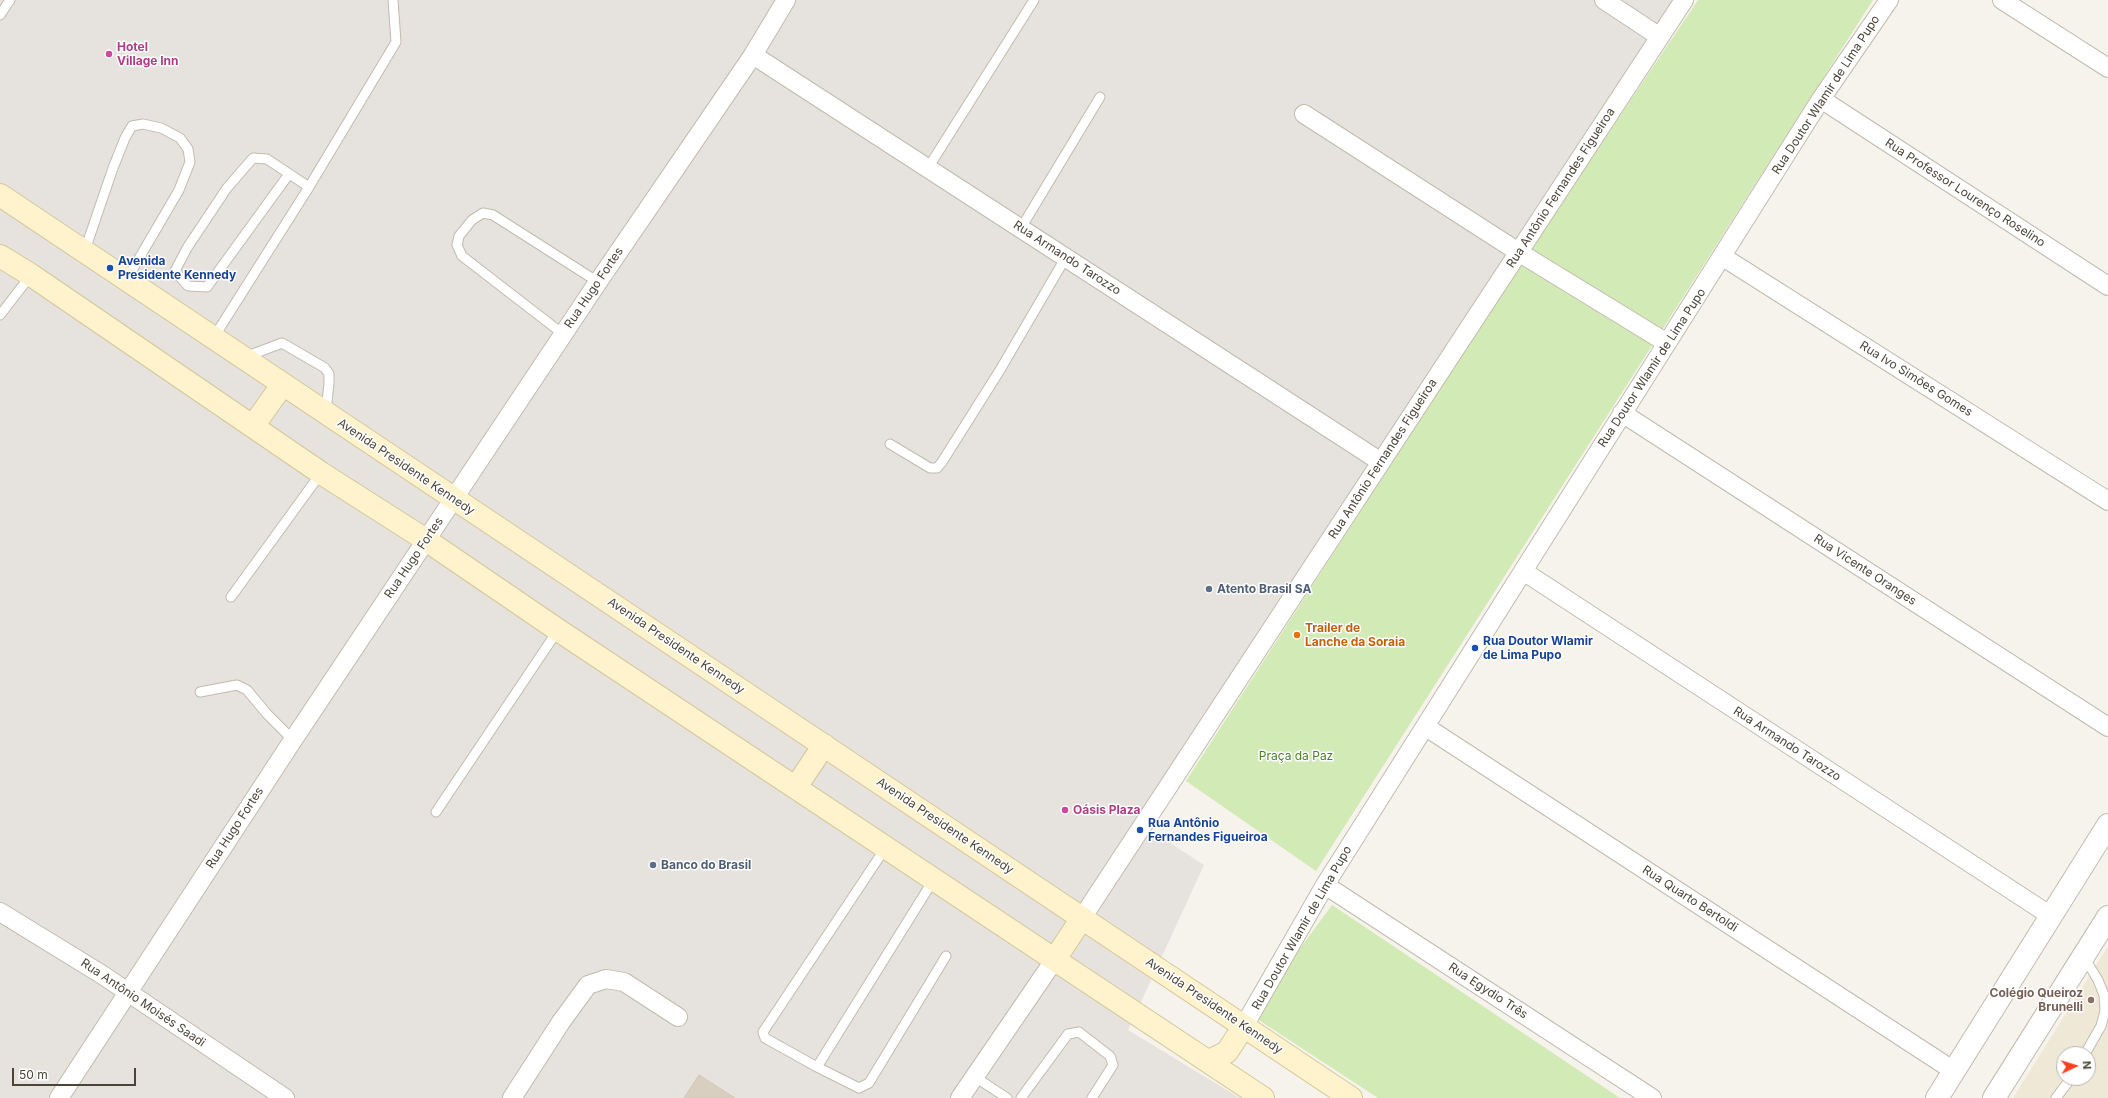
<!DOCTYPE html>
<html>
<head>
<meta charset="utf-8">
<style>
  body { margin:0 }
  #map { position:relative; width:2108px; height:1098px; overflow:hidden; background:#f6f3ec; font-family:Inter,sans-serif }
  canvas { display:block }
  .north { position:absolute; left:2056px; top:1046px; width:40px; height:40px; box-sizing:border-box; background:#fff; border:1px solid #b7b4b0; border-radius:50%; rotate:86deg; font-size:11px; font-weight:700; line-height:16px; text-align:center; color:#4b4439 }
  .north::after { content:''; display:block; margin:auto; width:14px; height:18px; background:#fc3f1d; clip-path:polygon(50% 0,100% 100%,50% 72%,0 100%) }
  .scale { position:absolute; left:12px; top:1068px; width:124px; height:18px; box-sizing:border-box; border:2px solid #4b4439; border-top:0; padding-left:5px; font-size:12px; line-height:14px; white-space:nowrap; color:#4b4439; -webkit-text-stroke:3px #fff; paint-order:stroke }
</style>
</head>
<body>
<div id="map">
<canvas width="2108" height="1098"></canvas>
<div class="north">N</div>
<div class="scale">50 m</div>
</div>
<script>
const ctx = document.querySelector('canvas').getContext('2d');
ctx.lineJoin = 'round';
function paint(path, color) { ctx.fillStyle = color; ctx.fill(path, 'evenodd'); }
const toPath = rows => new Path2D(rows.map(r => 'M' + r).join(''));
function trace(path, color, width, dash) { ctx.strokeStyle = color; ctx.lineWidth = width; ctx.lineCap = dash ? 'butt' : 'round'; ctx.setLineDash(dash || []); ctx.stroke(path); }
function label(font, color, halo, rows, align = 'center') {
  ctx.font = font + ' Inter,sans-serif'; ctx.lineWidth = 3; ctx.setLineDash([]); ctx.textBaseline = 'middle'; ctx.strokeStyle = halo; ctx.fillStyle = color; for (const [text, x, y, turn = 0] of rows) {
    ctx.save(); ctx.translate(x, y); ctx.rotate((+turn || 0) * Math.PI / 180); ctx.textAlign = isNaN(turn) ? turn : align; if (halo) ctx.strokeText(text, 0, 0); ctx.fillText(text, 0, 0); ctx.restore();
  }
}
paint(toPath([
  [0,0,1684,0,1140,830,1161,837,1204,865,1128,1030,1240,1098,0,1098]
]), '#e6e2dd');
paint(toPath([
  [2108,946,2108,1098,2013,1098],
  [2064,1054,2088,1054,2088,1078,2064,1078]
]), '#efe8d6');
paint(toPath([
  [1698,0,1873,0,1316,871,1186,781,1525,257],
  [1332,905,1620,1098,1378,1098,1251,1015]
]), '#d2eab5');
const building = toPath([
  [699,1075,735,1098,684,1098,699,1075]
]);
paint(building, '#d8cfc1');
trace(building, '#d3c7b4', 1);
const service = toPath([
  [0,15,10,0],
  [928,168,1034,0],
  [289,174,207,287,188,286,175,271,187,248,227,188,253,158,267,159,309,187],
  [1021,228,1100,97],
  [85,250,113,168,125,138,132,126,143,124,161,128,180,138,188,149,190,162,179,190,127,279],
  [0,315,31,275],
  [563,334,462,256,457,245,459,236,472,220,483,213,493,215,598,282],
  [214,337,309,187,396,42,393,0],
  [245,357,282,343,325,368,329,374,329,383,326,412],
  [890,444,930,468,937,468,942,462,1000,370,1066,257],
  [231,597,321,473],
  [200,692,237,685,247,690,267,714,293,740],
  [436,812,558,630],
  [934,879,817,1067,859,1088,869,1083,946,956],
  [2084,957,2098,980,2104,995,2105,1011,2101,1026,2085,1054],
  [817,1067,765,1038,763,1032,886,847],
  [975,1077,1007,1098],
  [1021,1098,1068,1034,1079,1032,1110,1056,1113,1065,1092,1098],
  [2056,1098,2071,1078]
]);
const minor = toPath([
  [1604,0,1660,37],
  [2002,0,2108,68],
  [753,55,1381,462],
  [1821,99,2108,286],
  [1304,114,1520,253,1667,343],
  [1723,257,2108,501],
  [1622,413,2108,727],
  [1523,571,2051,916],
  [1426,727,1954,1071],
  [1325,885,1652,1098],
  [0,912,101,974,285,1098],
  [1082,918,1684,0],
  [1244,1026,1325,885,1821,99,1889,0],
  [59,1098,293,740,598,282,753,55,786,0],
  [512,1098,561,1022,588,985,606,979,624,982,678,1017],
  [960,1098,1055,959]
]);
const tertiary = toPath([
  [1937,1098,2108,825],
  [1994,1098,2108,917]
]);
const secondary = toPath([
  [0,195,1351,1098],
  [0,256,31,275,321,473,426,540,558,630,1263,1098],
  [253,426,283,384],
  [796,787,824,745],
  [1055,959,1082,918],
  [1209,1061,1227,1052,1244,1026]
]);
trace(service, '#c2bbae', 11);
trace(minor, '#c2bbae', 20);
trace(tertiary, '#c2bbae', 24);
trace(secondary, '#d6c79b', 24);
trace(service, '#fff', 9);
trace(minor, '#fff', 18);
trace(tertiary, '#fff', 22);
trace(secondary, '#fff3cd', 22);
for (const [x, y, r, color] of [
  [109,54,4,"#d1479c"],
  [110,268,4,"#1a4fb4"],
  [1209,589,4,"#5c6f8a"],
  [1297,635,4,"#e8710a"],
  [1475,648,4,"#1a4fb4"],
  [1065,810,4,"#d1479c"],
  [1140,830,4,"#1a4fb4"],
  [653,865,4,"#5c6f8a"],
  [2091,1000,4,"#8d6e63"]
]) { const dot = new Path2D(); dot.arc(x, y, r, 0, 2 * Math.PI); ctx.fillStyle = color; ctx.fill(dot); trace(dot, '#fff', 1.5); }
label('bold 12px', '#b23c85', '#fff', [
  ["Hotel",117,47],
  ["Village Inn",117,61],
  ["Oásis Plaza",1073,810]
], 'left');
label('12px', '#4b4439', '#fff', [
  ["Rua Doutor Wlamir de Lima Pupo",1826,95,-57],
  ["Rua Antônio Fernandes Figueiroa",1561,188,-57],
  ["Rua Professor Lourenço Roselino",1965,193,33],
  ["Rua Armando Tarozzo",1067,258,33],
  ["Rua Hugo Fortes",594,288,-56],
  ["Rua Doutor Wlamir de Lima Pupo",1652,368,-57],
  ["Rua Ivo Simões Gomes",1916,379,32],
  ["Rua Antônio Fernandes Figueiroa",1383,459,-57],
  ["Avenida Presidente Kennedy",406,467,34],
  ["Rua Hugo Fortes",414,558,-56],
  ["Rua Vicente Oranges",1865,570,33],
  ["Avenida Presidente Kennedy",676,646,34],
  ["Rua Armando Tarozzo",1787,744,33],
  ["Avenida Presidente Kennedy",945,826,34],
  ["Rua Hugo Fortes",235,828,-57],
  ["Rua Quarto Bertoldi",1690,899,33],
  ["Rua Doutor Wlamir de Lima Pupo",1302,928,-60],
  ["Rua Egydio Três",1488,991,33],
  ["Rua Antônio Moisés Saadi",143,1003,34],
  ["Avenida Presidente Kennedy",1214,1006,34]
]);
label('bold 12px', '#164399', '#fff', [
  ["Avenida",118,261],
  ["Presidente Kennedy",118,275],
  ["Rua Doutor Wlamir",1483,641],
  ["de Lima Pupo",1483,655],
  ["Rua Antônio",1148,823],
  ["Fernandes Figueiroa",1148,837]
], 'left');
label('bold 12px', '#4e5e75', '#fff', [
  ["Atento Brasil SA",1217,589],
  ["Banco do Brasil",661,865]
], 'left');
label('bold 12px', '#c56008', '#fff', [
  ["Trailer de",1305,628],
  ["Lanche da Soraia",1305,642]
], 'left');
label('12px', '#4a7f2a', '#fff', [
  ["Praça da Paz",1296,756]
]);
label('bold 12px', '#785e54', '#fff', [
  ["Colégio Queiroz",2083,993],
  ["Brunelli",2083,1007]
], 'right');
</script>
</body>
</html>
